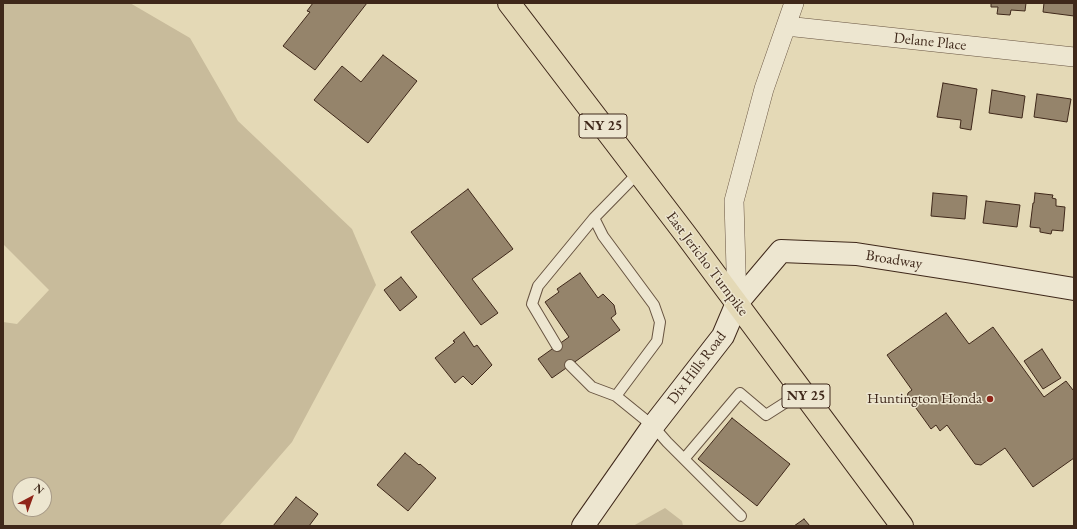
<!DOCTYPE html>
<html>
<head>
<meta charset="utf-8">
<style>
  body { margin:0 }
  #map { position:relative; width:1077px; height:529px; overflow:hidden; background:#e4d9b6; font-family:"EB Garamond",serif }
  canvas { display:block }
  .frame { position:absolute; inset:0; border:4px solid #3f281a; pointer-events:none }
  .north { position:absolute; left:12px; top:477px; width:40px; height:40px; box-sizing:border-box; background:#ede6d0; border:1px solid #a79a87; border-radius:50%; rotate:41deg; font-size:11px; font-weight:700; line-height:16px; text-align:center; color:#3f281a }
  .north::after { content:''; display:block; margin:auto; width:14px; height:18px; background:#8f2418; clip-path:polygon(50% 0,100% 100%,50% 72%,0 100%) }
</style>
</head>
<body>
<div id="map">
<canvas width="1077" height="529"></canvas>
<div class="frame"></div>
<div class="north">N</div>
</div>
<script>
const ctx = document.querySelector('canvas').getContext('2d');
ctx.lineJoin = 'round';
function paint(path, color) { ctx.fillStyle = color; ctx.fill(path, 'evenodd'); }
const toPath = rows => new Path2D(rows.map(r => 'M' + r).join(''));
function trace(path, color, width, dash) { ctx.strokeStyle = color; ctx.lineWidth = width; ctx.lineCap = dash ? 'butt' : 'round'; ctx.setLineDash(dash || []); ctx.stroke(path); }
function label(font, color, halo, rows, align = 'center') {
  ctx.font = font + ' "EB Garamond",serif'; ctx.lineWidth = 3; ctx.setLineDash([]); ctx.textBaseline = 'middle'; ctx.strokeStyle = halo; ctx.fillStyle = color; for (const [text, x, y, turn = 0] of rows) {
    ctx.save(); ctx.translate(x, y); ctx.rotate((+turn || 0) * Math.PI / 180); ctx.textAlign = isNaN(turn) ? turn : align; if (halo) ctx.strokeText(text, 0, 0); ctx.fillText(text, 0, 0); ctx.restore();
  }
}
paint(toPath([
  [3,3,130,3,190,38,238,121,352,229,376,285,292,442,219,526,3,526,3,322,17,324,49,290,3,244],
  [20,485,44,485,44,509,20,509],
  [665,508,682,521,683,526,633,526]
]), '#c8bb9b');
const building = toPath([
  [313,3,367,3,315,70,283,46,310,12,307,11,313,3],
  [991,3,1026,3,1025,11,1011,10,1010,15,997,14,998,7,991,7,991,3],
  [1044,3,1074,3,1074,16,1043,12,1044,3],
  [383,55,417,81,368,143,314,100,342,66,361,82,383,55],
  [943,83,977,89,971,130,960,128,961,120,937,117,943,83],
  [992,90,1025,96,1022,118,989,113,992,90],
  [1037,94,1071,99,1067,122,1034,117,1037,94],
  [468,189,513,249,472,279,498,313,481,325,411,232,468,189],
  [933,193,967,196,965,219,931,216,933,193],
  [1035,193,1053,195,1052,198,1056,199,1056,206,1065,207,1063,231,1052,230,1051,234,1040,232,1040,228,1030,227,1033,203,1034,203,1035,193],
  [986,201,1020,205,1017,227,983,223,986,201],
  [580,273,598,298,603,294,614,305,616,314,611,318,620,330,552,378,538,359,569,337,545,302,559,292,557,289,580,273],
  [401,277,417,297,400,311,384,290,401,277],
  [946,313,969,344,993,327,1044,397,1066,381,1073,390,1074,390,1074,458,1033,487,1005,448,981,465,975,464,947,425,940,431,936,425,931,429,913,404,906,402,908,393,912,390,887,355,946,313],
  [464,332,474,347,477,345,492,365,472,385,463,376,455,383,435,358,454,343,455,342,453,341,464,332],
  [1042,349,1061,378,1043,389,1024,361,1042,349],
  [732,418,790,464,757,506,698,459,732,418],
  [405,453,419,465,420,464,436,478,408,511,377,485,405,453],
  [296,497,318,514,309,526,273,526,296,497],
  [804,519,810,526,794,526,804,519]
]);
paint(building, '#95846b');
trace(building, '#3f281a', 1);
const lane = toPath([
  [594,218,603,236,654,305,660,322,657,341,616,396,653,426,667,442,741,516],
  [557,346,532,304,538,286,594,218,638,173],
  [570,365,592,387,616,396],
  [684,459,740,393,766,415,802,392]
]);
const street = toPath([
  [786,26,1074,57],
  [737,303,734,201,764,89,794,3]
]);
const secondary = toPath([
  [583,526,653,426,723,336,737,303,781,251,856,254,972,272,1074,289]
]);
const primary = toPath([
  [509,3,686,235,902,526]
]);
trace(lane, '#685441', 12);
trace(street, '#685441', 20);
trace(secondary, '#3f281a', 24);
trace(primary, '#3f281a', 24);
trace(lane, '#ede6d0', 10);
trace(street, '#ede6d0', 19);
trace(secondary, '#ede6d0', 22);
trace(primary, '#e4d9b6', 22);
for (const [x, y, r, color] of [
  [990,399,4,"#8f2418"]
]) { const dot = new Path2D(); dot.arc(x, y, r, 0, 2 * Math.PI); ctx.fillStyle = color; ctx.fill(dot); trace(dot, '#ede6d0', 1.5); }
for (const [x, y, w] of [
  [603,126,48],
  [806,396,48]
]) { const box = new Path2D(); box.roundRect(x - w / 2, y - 12, w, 24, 3); ctx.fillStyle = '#ede6d0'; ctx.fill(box); trace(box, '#3f281a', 1); }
label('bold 14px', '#3f281a', null, [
  ["NY 25",603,126],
  ["NY 25",806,396]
]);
label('15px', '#3f281a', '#ede6d0', [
  ["Delane Place",930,42,6],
  ["Broadway",894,260,9],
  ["East Jericho Turnpike",707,264,53],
  ["Dix Hills Road",697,368,-53]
]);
label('15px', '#3f281a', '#ede6d0', [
  ["Huntington Honda",982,399]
], 'right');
</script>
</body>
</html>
